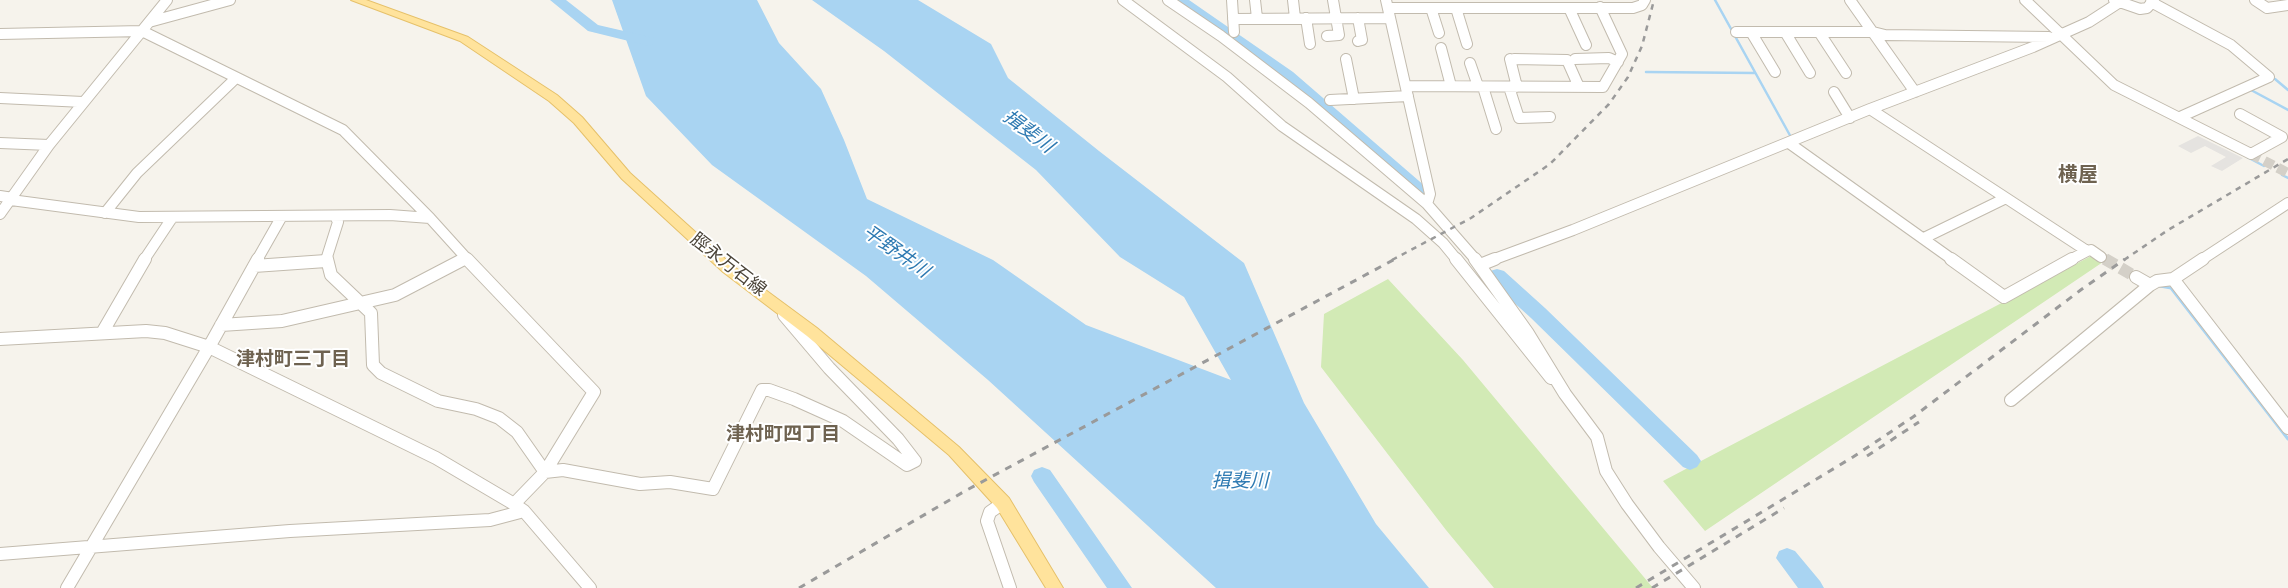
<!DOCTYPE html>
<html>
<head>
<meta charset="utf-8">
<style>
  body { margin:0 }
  canvas { display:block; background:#f6f3ec }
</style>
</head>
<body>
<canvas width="2288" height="588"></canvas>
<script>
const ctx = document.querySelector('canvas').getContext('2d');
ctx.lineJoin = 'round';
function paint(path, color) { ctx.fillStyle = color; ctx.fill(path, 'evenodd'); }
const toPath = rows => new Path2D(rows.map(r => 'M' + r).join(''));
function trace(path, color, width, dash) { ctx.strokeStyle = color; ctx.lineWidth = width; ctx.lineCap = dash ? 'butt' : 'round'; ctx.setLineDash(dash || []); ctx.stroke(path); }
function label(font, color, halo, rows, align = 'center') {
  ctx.font = font + ' Helvetica,"Noto Sans JP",sans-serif'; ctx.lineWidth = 4; ctx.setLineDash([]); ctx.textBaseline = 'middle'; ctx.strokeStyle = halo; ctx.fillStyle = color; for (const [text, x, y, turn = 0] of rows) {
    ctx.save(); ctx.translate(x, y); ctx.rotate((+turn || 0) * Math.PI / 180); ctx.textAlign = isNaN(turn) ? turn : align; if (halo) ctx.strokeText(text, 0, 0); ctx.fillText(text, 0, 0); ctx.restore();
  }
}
paint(toPath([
  [2091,256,2103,262,1705,531,1663,481],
  [1388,279,1463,360,1653,588,1494,588,1446,530,1321,367,1324,314]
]), '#d2eab5');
paint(toPath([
  [2198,136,2243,158,2222,171,2211,166,2226,157,2205,146,2191,153,2178,146]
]), '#e5e3e0');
paint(toPath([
  [612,0,757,0,779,43,821,89,844,140,867,199,993,260,1086,325,1231,380,1184,297,1120,257,1036,170,884,51,812,0,918,0,991,44,1008,78,1099,151,1244,263,1304,403,1376,524,1429,588,1216,588,988,380,866,276,712,165,646,96]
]), '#a9d4f2');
trace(toPath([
  [1715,0,1792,139],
  [1646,72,1755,73],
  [2275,79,2288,90],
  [2251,90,2288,110],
  [2247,157,2264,166],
  [2282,175,2288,178]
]), '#a9d4f2', 2.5);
trace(toPath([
  [2160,286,2171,288,2288,439]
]), '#a9d4f2', 3);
paint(toPath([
  [550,0,566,0,598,25,654,38,657,41,654,44,649,46,588,31,550,0],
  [1172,0,1189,0,1293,72,1426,187,1429,191,1426,195,1420,197,1414,195,1283,78,1172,0],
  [1497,269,1504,271,1545,308,1697,455,1701,461,1697,467,1690,470,1683,467,1531,318,1490,281,1488,276,1490,271,1497,269],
  [1042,467,1050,470,1132,588,1107,588,1034,482,1031,476,1034,470,1042,467],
  [1787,548,1795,551,1820,581,1824,588,1798,588,1776,558,1779,551,1787,548]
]), '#a9d4f2');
trace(toPath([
  [2251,154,2288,173],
  [2101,257,2107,260]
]), '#d4d0c8', 10, [10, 5]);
trace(toPath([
  [2105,259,2136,277]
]), '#d4d0c8', 12, [12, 6]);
const minorFar1 = toPath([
  [1123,0,1227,77,1282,126,1416,219,1443,243,1457,260],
  [1168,0,1221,36,1309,103,1427,204,1476,260],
  [1232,0,1234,32],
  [1255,0,1257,18],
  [1293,0,1295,18],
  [1386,0,1430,194,1427,204],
  [1850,0,1915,92],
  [2025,0,2114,85,2251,154,2282,137,2240,114],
  [2114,0,2140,9,2147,8,2154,0],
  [2255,0,2267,8,2288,5],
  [2151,2,2231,45,2269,77,2180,117],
  [1388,8,1633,8,1642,5,1645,0],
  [1431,8,1439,33],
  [1456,8,1467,44],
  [1569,8,1586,45],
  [1306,18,1310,44],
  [1358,18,1362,40,1358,41],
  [1233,19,1390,18],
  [149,22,230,0],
  [1736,32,1873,32,1885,35,2049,37],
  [1751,32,1775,72],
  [1785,32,1810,73],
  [1819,32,1846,73],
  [0,34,142,31,343,130,430,218,468,260],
  [1327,36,1339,35,1333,0],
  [1441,48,1451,86],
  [1346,59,1354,99],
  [1510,59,1517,87],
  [1514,59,1567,60,1579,87],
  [1575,59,1609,58,1618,62],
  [1470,63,1478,86],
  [1406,86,1603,87,1622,54,1600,7],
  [1483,87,1496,129],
  [1509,87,1519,118,1550,117],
  [1834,92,1850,118],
  [0,98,83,102],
  [1330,100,1408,96],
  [1870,109,2087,251,2091,250,2101,257],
  [0,143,49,145],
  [1789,143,1953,260],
  [0,196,13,198],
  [11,200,139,217,390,215,430,218],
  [105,213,137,173,236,78],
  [0,214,49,145,167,0],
  [1924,238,2006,198],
  [144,260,172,218],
  [257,260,282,216],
  [326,260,338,222,335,216],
  [461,260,466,258],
  [1492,260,1573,230,1870,109,2033,47,2089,22,2123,0],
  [2070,260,2087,251],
  [2201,260,2288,203]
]);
const minor = toPath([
  [327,259,331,275,371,313,373,365,381,373,438,401,476,409,499,418,517,432,545,472,563,470,640,484,670,482,713,489,762,390,769,390,794,399,843,421,907,465,915,461,898,439,829,368,784,315],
  [467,259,594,392,545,472,514,504],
  [1456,259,1551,378],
  [1475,259,1527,332,1565,394,1597,437,1606,471,1627,504,1659,547,1694,588],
  [1951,259,2004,297,2072,259],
  [1480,265,1495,259],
  [254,266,326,261],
  [2136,277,2150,285,2157,281,2173,279,2203,259],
  [2173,279,2288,428],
  [221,325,282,321,395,295,464,259],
  [102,333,145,259],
  [0,339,146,331,165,333,209,347,436,458,514,504,524,511,590,588],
  [2011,400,2150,285],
  [1003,503,990,512,987,521,1010,588],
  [0,554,290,531,490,520,524,511],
  [67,588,209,347,258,259]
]);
const major = toPath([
  [351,0,366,0,468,37,557,95,582,117,630,173,733,266,817,328,959,447,1009,498,1063,588,1046,588,997,508,949,455,807,336,723,272,622,179,574,123,549,101,460,41,351,0]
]);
trace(minorFar1, '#c2bbae', 12);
trace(minor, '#c2bbae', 14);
trace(major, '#e6c16a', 2);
trace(minorFar1, '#fff', 10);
trace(minor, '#fff', 12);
paint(major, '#ffe39c');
trace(toPath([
  [1392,260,1471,218,1550,164,1609,104,1628,77,1642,46,1654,0],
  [2124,260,2168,230,2288,159]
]), '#9a9a9a', 2.5, [5.5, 5.5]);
trace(toPath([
  [1867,456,1919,422],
  [799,588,965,491,1395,259],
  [1636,588,1853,457,1913,417,2082,289,2125,259],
  [1652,588,1784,508]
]), '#9a9a9a', 3, [7, 7]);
label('18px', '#4b4439', '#fff', [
  ["脛永万石線",728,265,38]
]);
label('italic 19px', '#2e7ab2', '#fff', [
  ["揖斐川",1028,132,37],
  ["平野井川",896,252,35],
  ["揖斐川",1240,482]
]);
label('bold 19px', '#6e6250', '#fff', [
  ["津村町三丁目",293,360],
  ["津村町四丁目",783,435]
]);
label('bold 20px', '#6e6250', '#fff', [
  ["横屋",2078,175]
]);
</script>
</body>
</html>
